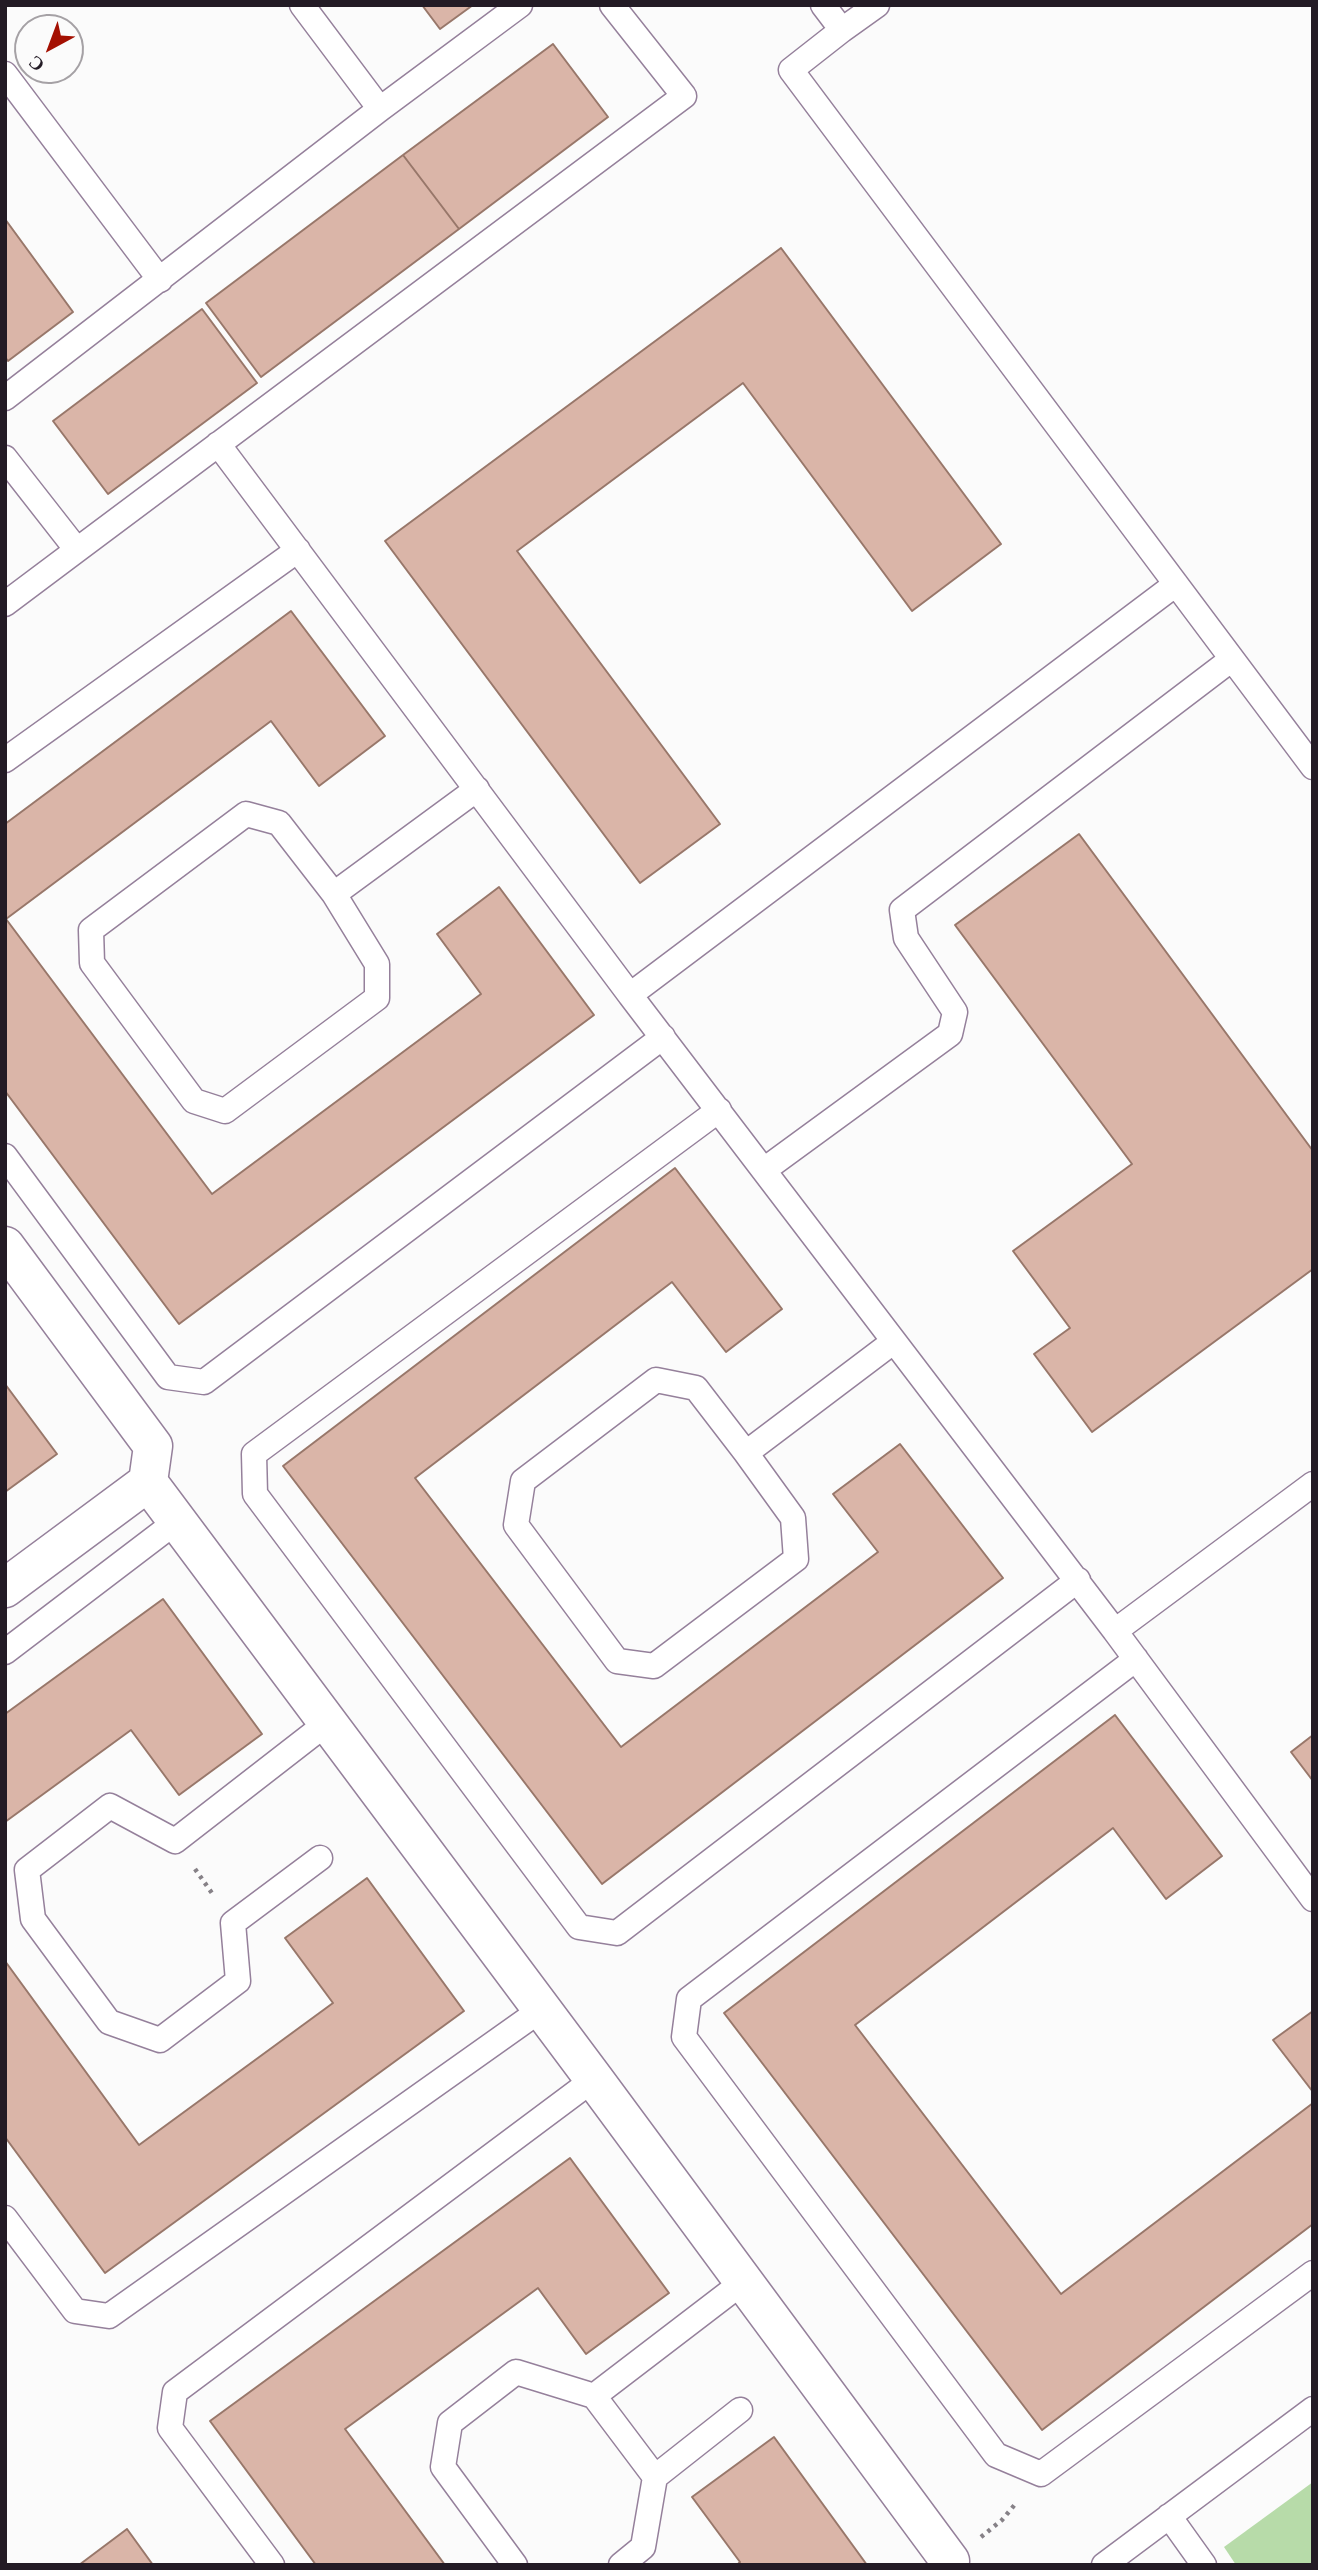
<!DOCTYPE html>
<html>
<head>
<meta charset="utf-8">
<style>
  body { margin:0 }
  #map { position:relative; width:1318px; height:2570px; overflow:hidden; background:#fbfbfb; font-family:"Crimson Pro",serif }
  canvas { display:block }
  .frame { position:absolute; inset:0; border:7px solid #231b25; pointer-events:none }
  .north { position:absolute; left:14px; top:14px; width:70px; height:70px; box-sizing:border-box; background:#fbfbfb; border:2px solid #a5a1a5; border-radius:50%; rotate:221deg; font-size:19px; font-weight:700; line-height:28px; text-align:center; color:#231b25 }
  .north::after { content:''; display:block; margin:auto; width:24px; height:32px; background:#a41002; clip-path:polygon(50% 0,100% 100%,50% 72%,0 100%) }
</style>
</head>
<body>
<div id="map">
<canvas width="1318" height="2570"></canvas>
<div class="frame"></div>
<div class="north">С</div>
</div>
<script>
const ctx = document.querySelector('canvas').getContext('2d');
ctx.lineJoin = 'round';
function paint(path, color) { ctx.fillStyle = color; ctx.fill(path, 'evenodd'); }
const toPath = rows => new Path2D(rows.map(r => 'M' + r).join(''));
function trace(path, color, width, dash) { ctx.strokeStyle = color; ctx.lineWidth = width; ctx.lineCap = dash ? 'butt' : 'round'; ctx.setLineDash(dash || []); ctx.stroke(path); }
paint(toPath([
  [1313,2482,1313,2565,1236,2565,1224,2547]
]), '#b7dba9');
const building = toPath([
  [422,5,473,5,440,29,422,5],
  [553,44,608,117,459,229,403,155,553,44],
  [403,155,459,229,261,377,206,303,403,155],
  [5,219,73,312,8,361,5,357,5,219],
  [781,248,1001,544,912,611,743,383,517,551,720,824,640,883,385,541,781,248],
  [202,309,257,383,108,494,53,421,202,309],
  [291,611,385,736,319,786,271,721,6,919,212,1194,481,994,437,934,499,887,594,1015,179,1324,5,1091,5,824,291,611],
  [1079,834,1313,1151,1313,1269,1092,1432,1034,1354,1070,1328,1013,1251,1132,1164,955,925,1079,834],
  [675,1168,782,1309,726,1352,672,1282,415,1478,621,1747,878,1552,833,1494,900,1444,1003,1578,602,1884,283,1466,675,1168],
  [5,1384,57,1454,5,1492,5,1384],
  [163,1599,262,1734,179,1795,131,1730,5,1822,5,1714,163,1599],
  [1115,1715,1222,1856,1166,1899,1113,1828,855,2025,1061,2294,1313,2103,1313,2224,1042,2430,724,2013,1115,1715],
  [1313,1735,1313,1781,1291,1752,1313,1735],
  [367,1878,464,2011,105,2273,5,2137,5,1961,139,2145,333,2003,285,1938,367,1878],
  [1313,2011,1313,2092,1273,2040,1313,2011],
  [570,2158,669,2293,586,2354,538,2288,345,2429,445,2565,316,2565,210,2421,570,2158],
  [774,2437,867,2565,737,2565,740,2562,692,2497,774,2437],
  [127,2529,153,2565,79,2565,127,2529]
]);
paint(building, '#dab5a8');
trace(building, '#98776a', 2);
const service = toPath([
  [302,5,380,109],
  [823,5,842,30,877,5],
  [842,30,791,70,1313,767],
  [5,74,160,280],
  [5,398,380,109,520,5],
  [218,444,630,995],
  [5,458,77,550,684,96,612,5],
  [1176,584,630,995,1115,1631,1313,1484],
  [5,604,77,550],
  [5,760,298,550],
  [334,894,377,964,377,998,225,1111,194,1101,92,963,91,930,246,814,279,823,334,894,477,789],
  [719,1110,254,1454,255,1494,579,1927,617,1933,1078,1580],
  [5,1156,168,1377,204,1382,663,1037],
  [764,1170,950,1034,955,1012,906,938,902,910,1232,659],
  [746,1453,793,1518,796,1559,654,1666,617,1661,516,1525,523,1481,656,1380,696,1388,746,1453,893,1342],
  [1115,1631,1313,1899],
  [5,1652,177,1521],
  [1136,1659,689,1999,684,2037,996,2455,1041,2474,1313,2273],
  [320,1858,233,1923,238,1981,160,2040,109,2022,33,1919,27,1870,110,1806,175,1841,327,1723],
  [5,2218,75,2311,109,2316,542,2009],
  [594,2396,655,2477],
  [1169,2516,1204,2565],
  [272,2565,170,2428,175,2392,594,2079],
  [515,2565,443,2467,450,2423,516,2372,594,2396,743,2282],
  [621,2565,643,2547,655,2477,740,2410],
  [1104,2565,1313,2409]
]);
const minor = toPath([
  [5,1246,153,1446,148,1482,5,1588],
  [148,1482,594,2079,950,2561]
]);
trace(service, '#95809b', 27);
trace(minor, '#95809b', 41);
trace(toPath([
  [195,1869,214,1896],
  [981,2537,1002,2520,1017,2502]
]), '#868187', 4.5, [3.5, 5]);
trace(service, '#fff', 24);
trace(minor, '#fff', 38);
</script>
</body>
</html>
